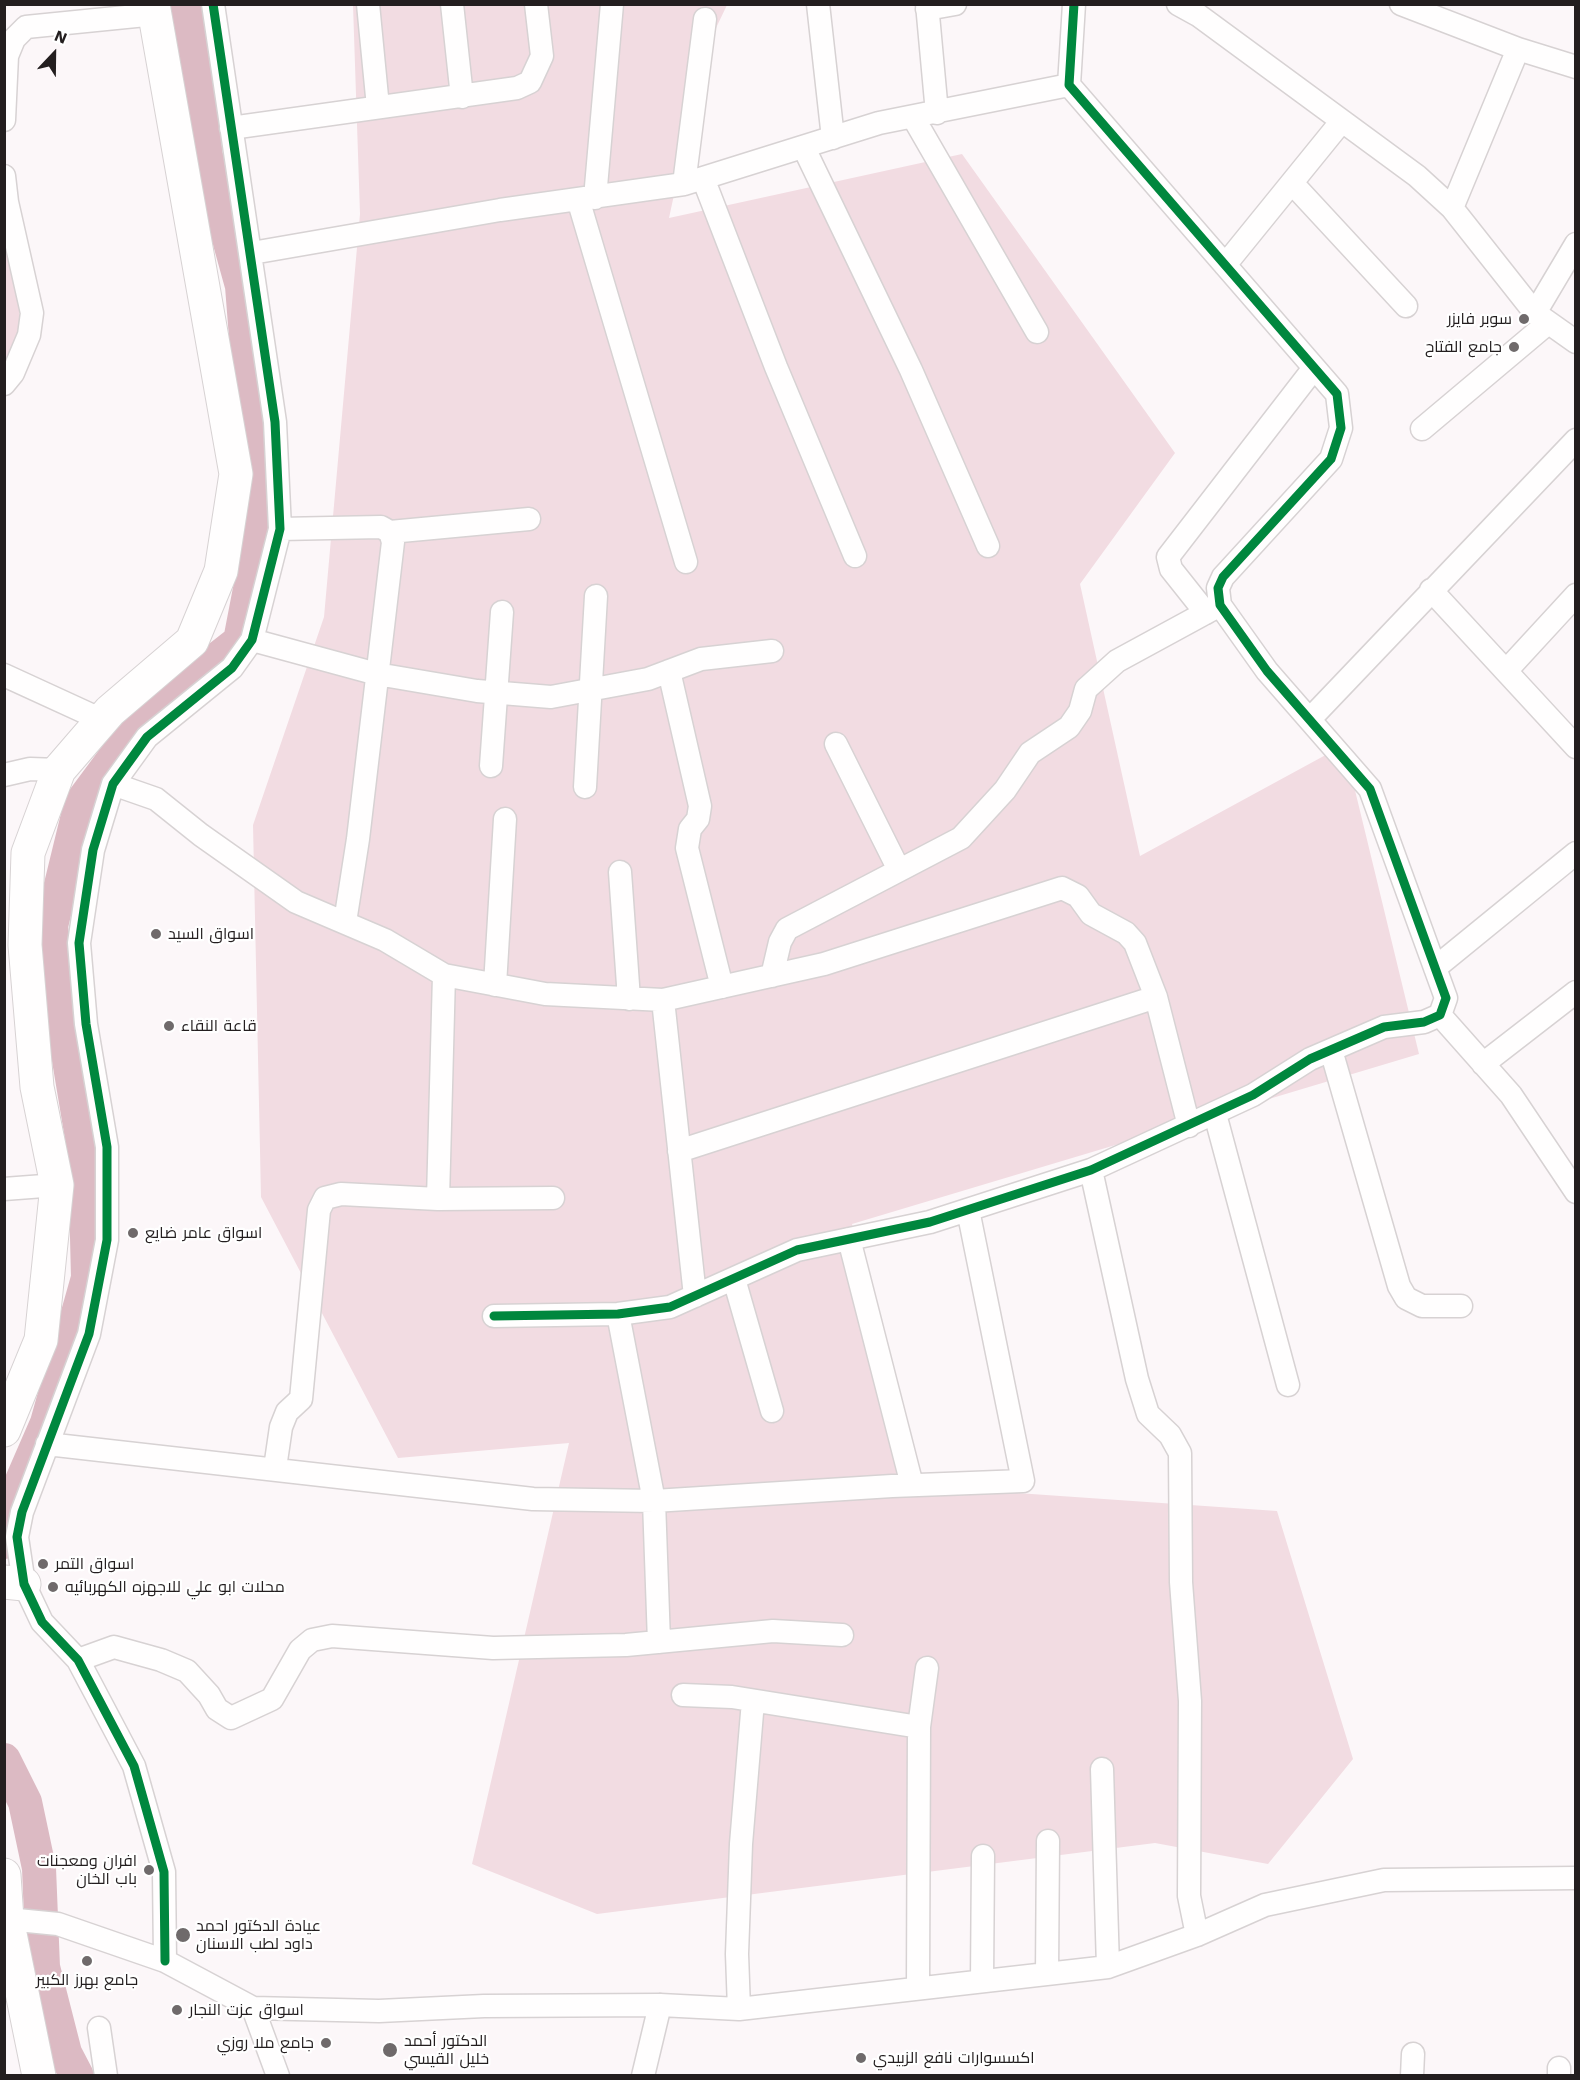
<!DOCTYPE html>
<html>
<head>
<meta charset="utf-8">
<style>
  body { margin:0 }
  #map { position:relative; width:1580px; height:2080px; overflow:hidden; background:#fcf7f9; font-family:"Work Sans",sans-serif }
  canvas { display:block }
  .frame { position:absolute; inset:0; border:6px solid #231e1f; pointer-events:none }
  .north { position:absolute; left:24px; top:24px; width:60px; height:60px; -webkit-text-stroke:4px #fff; paint-order:stroke; rotate:22deg; font-size:16px; font-weight:700; line-height:24px; text-align:center; color:#231e1f }
  .north::after { content:''; display:block; margin:auto; width:21px; height:27px; background:#231e1f; clip-path:polygon(50% 0,100% 100%,50% 72%,0 100%) }
</style>
</head>
<body>
<div id="map">
<canvas width="1580" height="2080"></canvas>
<div class="frame"></div>
<div class="north">N</div>
</div>
<script>
const ctx = document.querySelector('canvas').getContext('2d');
ctx.lineJoin = 'round';
function paint(path, color) { ctx.fillStyle = color; ctx.fill(path, 'evenodd'); }
const toPath = rows => new Path2D(rows.map(r => 'M' + r).join(''));
function trace(path, color, width, dash) { ctx.strokeStyle = color; ctx.lineWidth = width; ctx.lineCap = dash ? 'butt' : 'round'; ctx.setLineDash(dash || []); ctx.stroke(path); }
function label(font, color, halo, rows, align = 'center') {
  ctx.font = font + ' "Work Sans",Cairo,sans-serif'; ctx.lineWidth = 4.5; ctx.setLineDash([]); ctx.textBaseline = 'middle'; ctx.strokeStyle = halo; ctx.fillStyle = color; for (const [text, x, y, turn = 0] of rows) {
    ctx.save(); ctx.translate(x, y); ctx.rotate((+turn || 0) * Math.PI / 180); ctx.textAlign = isNaN(turn) ? turn : align; if (halo) ctx.strokeText(text, 0, 0); ctx.fillText(text, 0, 0); ctx.restore();
  }
}
paint(toPath([
  [353,5,727,5,705,51,669,218,962,154,1175,453,1080,584,1140,856,1344,745,1419,1054,852,1224,916,1486,1277,1511,1353,1759,1268,1864,1155,1843,597,1914,472,1864,569,1443,398,1458,261,1197,253,825,324,617,360,214],
  [4,207,21,323,4,371]
]), '#f2dce2');
trace(toPath([
  [4,1542,14,1499,47,1423,88,1278,85,1156,57,988,51,926,81,803,130,737,184,685,240,641,255,563,256,466,242,286,206,156,187,4],
  [4,1760,25,1802,39,1868,43,1967,65,2053,77,2076]
]), '#dcbac3', 34);
const street = toPath([
  [368,4,378,107],
  [452,4,462,97],
  [818,4,833,138],
  [927,4,937,113],
  [1178,4,1198,15,1417,176,1452,208,1535,313,1576,342],
  [1401,4,1518,49,1576,67],
  [927,9,955,4],
  [913,117,1037,332],
  [4,120,7,56,14,39,26,27,156,14],
  [231,128,517,88,530,82,542,56,536,4],
  [804,148,911,370,988,546],
  [4,176,7,202,32,313,29,335,13,373,4,384],
  [703,178,776,367,855,556],
  [1292,183,1406,306],
  [684,184,705,19],
  [595,198,612,4],
  [578,199,686,562],
  [1452,208,1518,49],
  [252,253,500,210,684,184,879,123,1069,85],
  [1225,265,1341,122],
  [1535,313,1576,244],
  [1422,429,1548,323],
  [280,529,381,527,390,532,393,542,358,839,345,922],
  [390,532,529,519],
  [1431,590,1576,747],
  [1206,613,1171,569,1168,557,1314,368],
  [252,640,377,674,477,691,551,697,648,679,701,659,772,651],
  [669,671,700,806,698,819,690,829,687,848,722,987],
  [1506,671,1576,595],
  [4,675,102,720],
  [1310,719,1576,440],
  [836,744,899,870],
  [491,766,502,612],
  [4,775,30,769,59,770],
  [113,784,156,799,201,835,296,902,385,940,444,975,545,994,663,1000,824,964,1062,888,1078,896,1091,914,1126,933,1135,943,1156,997,1189,1126],
  [585,787,596,596],
  [620,872,629,999],
  [1435,968,1576,853],
  [772,976,780,942,787,929,961,838,1005,790,1030,753,1069,727,1080,711,1086,689,1117,661,1220,605],
  [495,985,505,819],
  [663,1000,695,1296],
  [1440,1015,1511,1095,1576,1192],
  [1331,1050,1399,1286,1406,1298,1422,1306,1461,1306],
  [1483,1064,1576,992],
  [1215,1114,1288,1385],
  [679,1151,1156,997],
  [1091,1170,1137,1379,1148,1414,1170,1435,1180,1453,1181,1582,1190,1701,1189,1896,1197,1935],
  [4,1189,57,1185],
  [438,1199,444,975],
  [849,1239,912,1485],
  [734,1279,772,1411],
  [618,1314,654,1501,659,1642],
  [494,1316,618,1314,670,1307,797,1250,930,1222,1091,1170,1253,1095,1310,1059,1384,1027,1424,1022,1440,1015,1446,998,1370,789,1267,671,1220,605,1218,588,1223,577,1331,459,1341,428,1337,394,1069,85,1074,4],
  [47,1444,533,1499,654,1501,892,1486,1023,1481,968,1210],
  [275,1468,281,1427,287,1412,301,1399,319,1210,325,1198,341,1194,438,1199,553,1198],
  [78,1660,114,1647,161,1660,187,1671,209,1695,217,1709,231,1718,272,1699,300,1650,312,1640,332,1636,493,1648,626,1645,773,1631,842,1635],
  [683,1695,732,1697,919,1727],
  [1102,1769,1108,1967],
  [7,1919,58,1924,165,1961,253,2008,379,2011,484,2006,660,2005,739,2009,1108,1967,1197,1935,1265,1905,1384,1880,1576,1878],
  [165,1961,164,1872,134,1766,78,1660,42,1622,24,1584,17,1537,22,1512,89,1334,107,1240,107,1147,86,1024,79,943,93,850,113,784,147,737,232,668,252,640,280,529,275,422,213,4],
  [1047,1974,1048,1841],
  [982,1981,983,1856],
  [918,1988,919,1727,927,1668],
  [253,2008,278,2076],
  [739,2009,737,1954,741,1844,753,1701],
  [99,2028,106,2076],
  [1559,2068,1559,2076],
  [643,2076,660,2005],
  [1412,2076,1413,2054]
]);
const secondary = toPath([
  [4,1430,41,1340,57,1185,37,1087,25,945,28,853,59,770,110,711,192,641,221,571,236,474,153,4],
  [4,1582,24,1584],
  [4,1875,7,1919,39,2076]
]);
trace(street, '#d7d2d3', 25);
trace(secondary, '#d7d2d3', 35);
trace(street, '#fffefe', 22);
trace(secondary, '#fffefe', 33);
trace(toPath([
  [494,1316,618,1314,670,1307,797,1250,930,1222,1091,1170,1253,1095,1310,1059,1384,1027,1424,1022,1440,1015,1446,998,1370,789,1267,671,1220,605,1218,588,1223,577,1331,459,1341,428,1337,394,1069,85,1074,4],
  [165,1961,164,1872,134,1766,78,1660,42,1622,24,1584,17,1537,22,1512,89,1334,107,1240,107,1147,86,1024,79,943,93,850,113,784,147,737,232,668,252,640,280,529,275,422,213,4]
]), '#00873e', 9);
for (const [x, y, r, color] of [
  [1524,319,6,"#6f6a6b"],
  [1514,347,6,"#6f6a6b"],
  [156,934,6,"#6f6a6b"],
  [169,1026,6,"#6f6a6b"],
  [133,1233,6,"#6f6a6b"],
  [43,1564,6,"#6f6a6b"],
  [53,1587,6,"#6f6a6b"],
  [149,1870,6,"#6f6a6b"],
  [183,1935,8,"#6f6a6b"],
  [87,1961,6,"#6f6a6b"],
  [177,2010,6,"#6f6a6b"],
  [326,2043,6,"#6f6a6b"],
  [390,2050,8,"#6f6a6b"],
  [861,2058,6,"#6f6a6b"]
]) { const dot = new Path2D(); dot.arc(x, y, r, 0, 2 * Math.PI); ctx.fillStyle = color; ctx.fill(dot); trace(dot, '#fff', 2); }
label('16px', '#231e1f', '#fff', [
  ["سوبر فايزر",1512,319,"right"],
  ["جامع الفتاح",1502,347,"right"],
  ["اسواق السيد",168,934],
  ["قاعة النقاء",181,1026],
  ["اسواق عامر ضايع",145,1233],
  ["اسواق التمر",55,1564],
  ["محلات ابو علي للاجهزه الكهربائيه",65,1587],
  ["افران ومعجنات",137,1861,"right"],
  ["باب الخان",137,1879,"right"],
  ["عيادة الدكتور احمد",196,1926],
  ["داود لطب الاسنان",196,1944],
  ["جامع بهرز الكبير",87,1980,"center"],
  ["اسواق عزت النجار",189,2010],
  ["الدكتور أحمد",404,2041],
  ["خليل القيسي",404,2059],
  ["جامع ملا روزي",314,2043,"right"],
  ["اكسسوارات نافع الزبيدي",873,2058]
], 'left');
</script>
</body>
</html>
